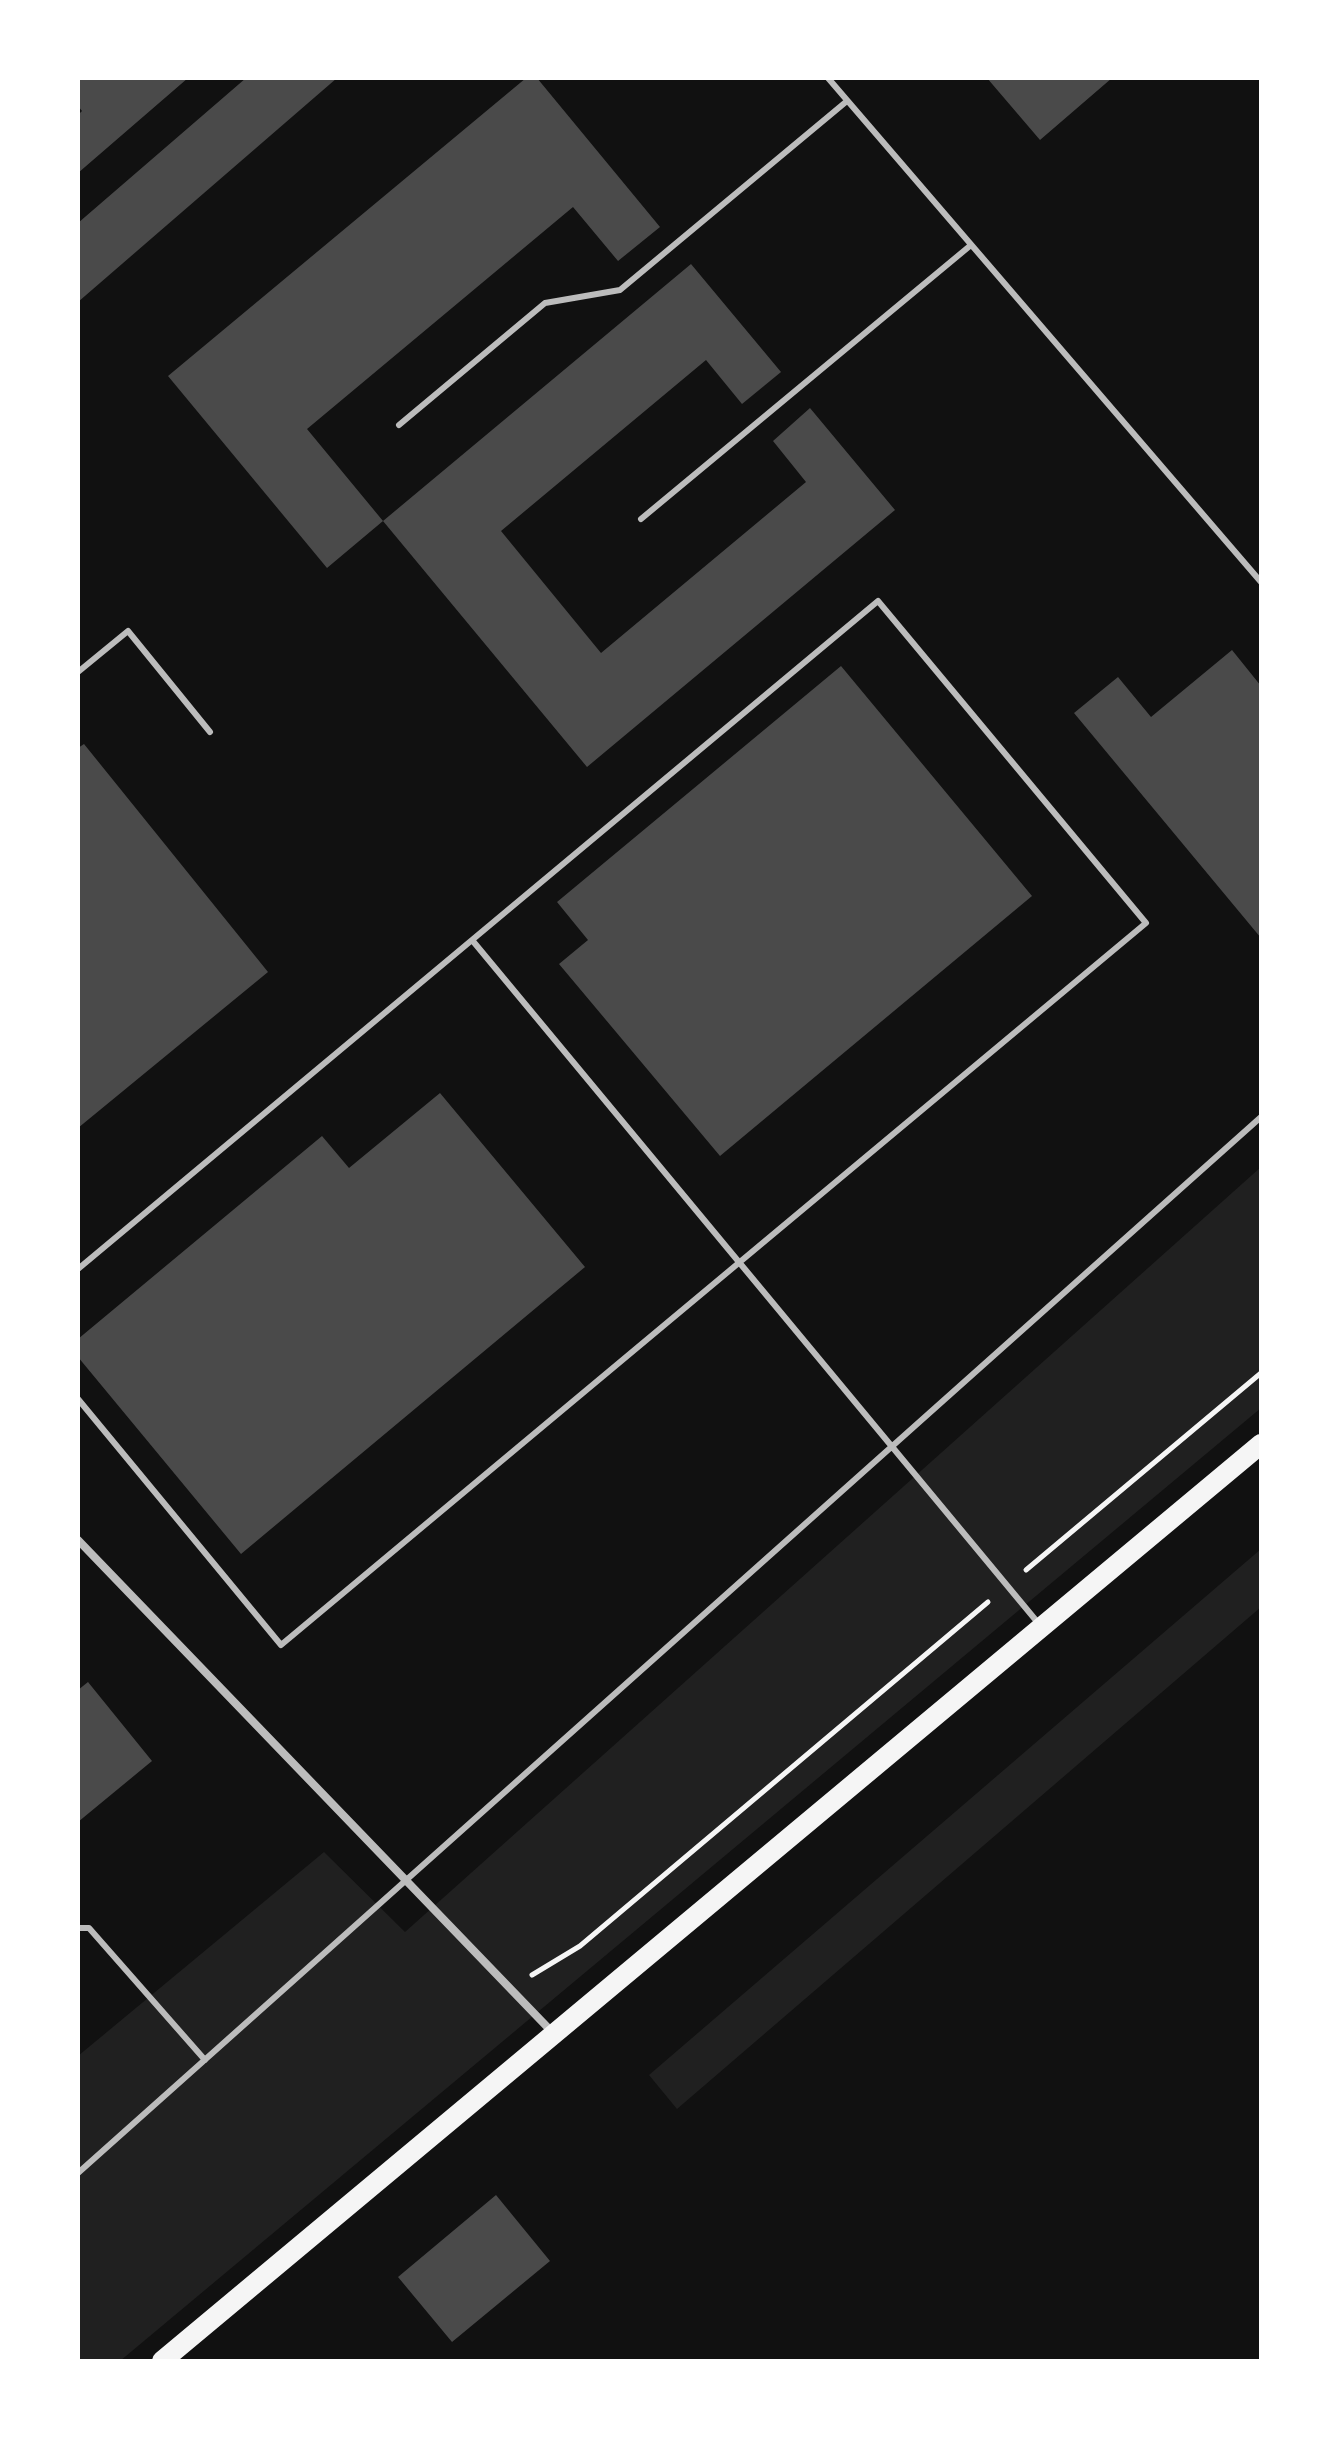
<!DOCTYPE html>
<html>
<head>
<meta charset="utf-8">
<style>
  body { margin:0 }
  #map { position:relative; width:1339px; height:2439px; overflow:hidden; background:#111; font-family:"Nunito Sans",sans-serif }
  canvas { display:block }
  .frame { position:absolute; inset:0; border:80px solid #fff; pointer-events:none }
</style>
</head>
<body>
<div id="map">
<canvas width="1339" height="2439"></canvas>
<div class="frame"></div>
</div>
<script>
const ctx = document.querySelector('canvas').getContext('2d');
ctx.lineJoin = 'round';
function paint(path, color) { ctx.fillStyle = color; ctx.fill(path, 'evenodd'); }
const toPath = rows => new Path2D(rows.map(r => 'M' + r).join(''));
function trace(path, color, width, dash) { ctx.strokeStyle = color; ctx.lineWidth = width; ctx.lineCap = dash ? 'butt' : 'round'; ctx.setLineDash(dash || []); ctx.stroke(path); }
paint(toPath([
  [1261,1167,1261,1408,120,2361,78,2361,78,2056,324,1852,405,1932],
  [1261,1549,1261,1607,677,2109,649,2075]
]), '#202020');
paint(toPath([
  [78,78,188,78,78,173,78,115,82,111,78,106],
  [246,78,337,78,78,302,78,223],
  [526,78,537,78,660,227,618,261,573,207,307,429,383,521,327,568,168,376],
  [987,78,1112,78,1040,140],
  [691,264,781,372,742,404,706,360,501,531,601,653,806,482,773,441,810,408,895,510,587,767,383,521],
  [1232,650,1261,686,1261,938,1074,713,1118,677,1151,717],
  [841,666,1032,896,720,1156,559,964,588,940,557,902],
  [84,744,268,972,78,1128,78,748],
  [440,1093,585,1267,241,1554,78,1357,78,1339,322,1136,349,1168],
  [88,1682,152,1761,78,1822,78,1690],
  [496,2195,550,2261,452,2342,398,2277]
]), '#4a4a4a');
trace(toPath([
  [1026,1570,1261,1373],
  [532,1975,580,1946,988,1602]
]), '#f5f5f5', 5);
trace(toPath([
  [828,78,1261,582],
  [399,425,545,303,620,290,847,101],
  [641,519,971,245],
  [78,672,128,631,210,732],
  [472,940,1039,1624],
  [78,1269,878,601,1146,923,281,1645,78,1399],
  [78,1928,89,1928,205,2060],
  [78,2173,1261,1117]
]), '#bcbcbc', 6);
trace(toPath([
  [78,1540,554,2034]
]), '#bcbcbc', 8);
trace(toPath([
  [162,2361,1261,1444]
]), '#f5f5f5', 20);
</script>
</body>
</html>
